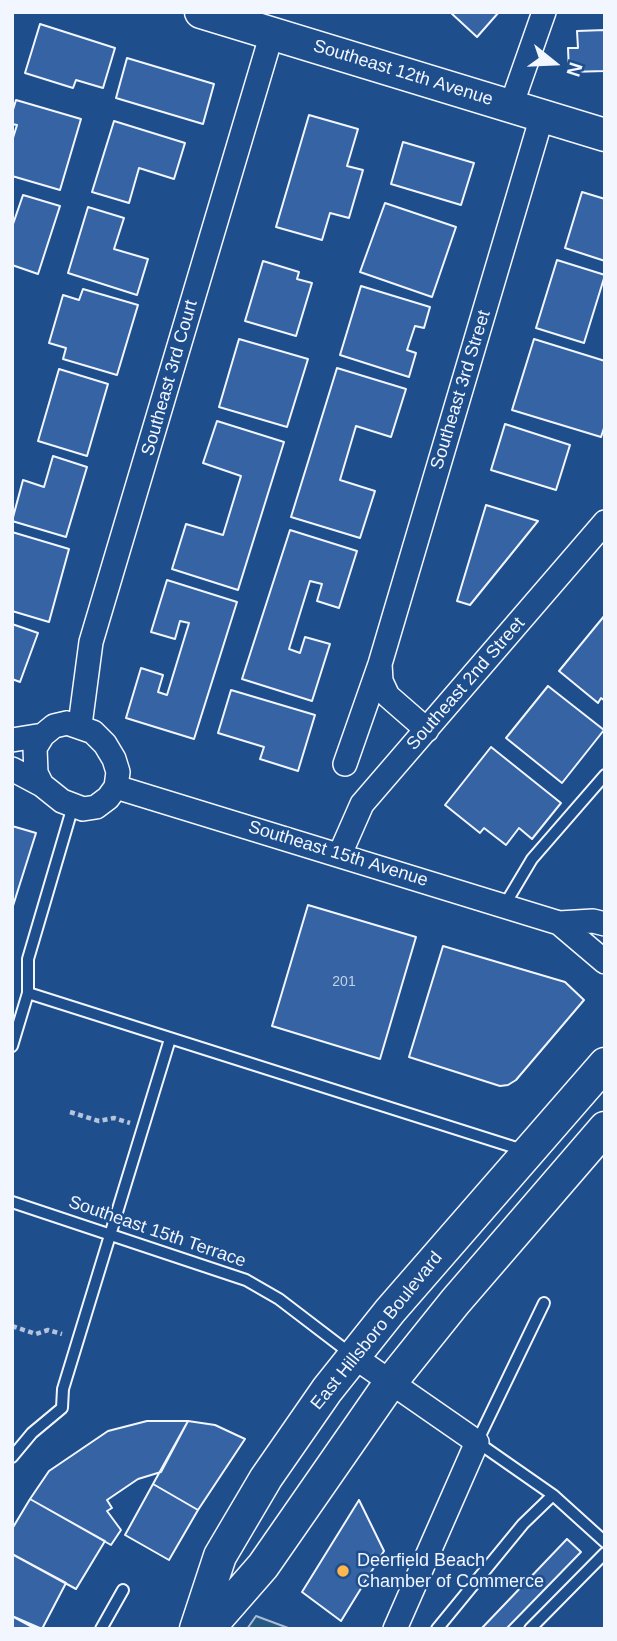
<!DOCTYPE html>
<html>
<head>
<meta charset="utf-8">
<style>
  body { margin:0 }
  #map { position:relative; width:617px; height:1641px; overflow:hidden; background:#1f4e8c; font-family:Arial,sans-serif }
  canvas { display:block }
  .frame { position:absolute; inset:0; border:14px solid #f2f6ff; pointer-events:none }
  .north { position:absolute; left:519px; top:28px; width:70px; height:70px; -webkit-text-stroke:5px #1f4e8c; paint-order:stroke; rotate:108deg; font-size:19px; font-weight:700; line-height:28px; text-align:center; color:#f2f6ff }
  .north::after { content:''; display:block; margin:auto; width:24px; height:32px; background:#f2f6ff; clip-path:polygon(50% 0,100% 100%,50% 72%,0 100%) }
</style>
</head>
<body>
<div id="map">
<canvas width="617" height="1641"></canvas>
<div class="frame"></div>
<div class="north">N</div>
</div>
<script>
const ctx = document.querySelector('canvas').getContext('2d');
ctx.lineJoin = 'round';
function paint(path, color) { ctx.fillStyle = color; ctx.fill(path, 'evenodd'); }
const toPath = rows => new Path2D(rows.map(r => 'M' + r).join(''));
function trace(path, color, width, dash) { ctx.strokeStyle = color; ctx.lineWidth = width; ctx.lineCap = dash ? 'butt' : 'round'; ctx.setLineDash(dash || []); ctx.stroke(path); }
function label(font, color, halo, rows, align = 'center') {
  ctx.font = font + ' Arial,sans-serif'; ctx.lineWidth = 5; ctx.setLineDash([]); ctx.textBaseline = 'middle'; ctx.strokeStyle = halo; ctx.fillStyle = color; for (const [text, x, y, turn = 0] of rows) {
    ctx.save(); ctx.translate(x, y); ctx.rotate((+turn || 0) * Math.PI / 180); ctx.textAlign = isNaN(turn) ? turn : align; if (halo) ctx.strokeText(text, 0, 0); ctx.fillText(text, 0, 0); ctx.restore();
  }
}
const green = toPath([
  [256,1616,291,1629,247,1629,256,1616]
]);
paint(green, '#245a82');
trace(green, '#a8bbd7', 2);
const building = toPath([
  [450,12,499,12,477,37,450,12],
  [40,24,115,48,103,88,76,80,73,88,25,73,40,24],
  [605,30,605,71,569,72,568,48,578,48,577,31,605,30],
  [127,58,214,84,203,124,116,98,127,58],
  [16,100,81,119,60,190,12,176,12,141,17,125,12,124,12,113,16,100],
  [309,115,358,129,347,166,363,170,349,218,330,213,322,240,276,227,309,115],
  [114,121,185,143,174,179,139,168,129,203,92,192,114,121],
  [403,142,474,163,461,205,391,184,403,142],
  [582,192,605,199,605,261,565,248,582,192],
  [23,195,60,206,38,274,12,265,12,227,23,195],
  [385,203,456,227,432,297,360,272,385,203],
  [88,207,124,218,114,249,148,259,137,295,68,273,88,207],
  [557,260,605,275,584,343,536,328,557,260],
  [263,261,299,272,297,279,312,283,296,336,245,321,263,261],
  [361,286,430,307,424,328,415,326,407,350,416,353,409,377,340,355,361,286],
  [83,289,138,305,117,375,63,359,66,348,49,343,63,295,79,300,83,289],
  [239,339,308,359,287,427,219,407,239,339],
  [534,339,605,361,605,425,601,437,512,410,534,339],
  [337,368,406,389,391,437,356,426,340,480,375,491,360,538,291,517,337,368],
  [59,369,108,384,87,456,38,441,59,369],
  [217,421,284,442,238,590,172,569,186,524,223,535,241,476,203,463,217,421],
  [505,424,570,445,556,490,491,470,505,424],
  [53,456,87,467,66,537,12,521,23,480,44,487,53,456],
  [486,505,538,521,470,605,457,601,486,505],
  [290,530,357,551,339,608,317,601,322,584,310,581,289,649,300,653,305,637,330,644,312,701,242,679,290,530],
  [12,532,69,549,49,622,12,611,12,532],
  [167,580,237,602,194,739,126,718,141,668,163,675,158,692,167,695,189,623,180,621,175,639,151,632,167,580],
  [605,615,605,701,601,698,598,703,559,671,605,615],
  [12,624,38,633,20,682,12,679,12,624],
  [548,686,604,730,562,783,506,738,548,686],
  [231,690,315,715,298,771,260,759,264,747,218,733,231,690],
  [491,747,561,803,532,839,519,828,506,845,484,828,480,833,445,805,491,747],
  [12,826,36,833,12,909,12,826],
  [308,905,416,937,380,1059,272,1026,308,905],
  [443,946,565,982,584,1000,516,1080,508,1085,500,1086,409,1057,443,946],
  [147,1421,188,1421,161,1472,138,1479,107,1500,112,1508,107,1511,121,1530,111,1545,30,1499,49,1471,108,1431,147,1421],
  [188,1421,215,1425,245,1439,198,1510,153,1484,188,1421],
  [153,1484,198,1510,169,1560,125,1535,153,1484],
  [30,1499,105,1541,76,1589,12,1554,12,1529,30,1499],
  [359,1500,384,1551,341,1621,302,1592,359,1500],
  [567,1539,581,1552,506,1629,481,1629,567,1539],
  [12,1554,66,1583,42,1629,12,1616,12,1554],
  [12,1616,36,1629,12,1629,12,1616]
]);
paint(building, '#3563a3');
trace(building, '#f2f6ff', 2);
const lane = toPath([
  [504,906,532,859,605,775],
  [28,993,526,1151],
  [12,1046,28,993,28,959,73,806],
  [12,1202,246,1280,279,1299,351,1354],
  [544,1303,477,1442,553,1495,605,1542],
  [12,1457,32,1433,62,1408,63,1389,170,1039],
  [101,1629,123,1590],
  [437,1629,523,1524,553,1495],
  [530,1629,605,1553]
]);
const street = toPath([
  [511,106,544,12],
  [380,664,381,681,388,696,427,730],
  [67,723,93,732,105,744,114,759,118,772,116,787,108,798,96,807,83,809,62,801,42,785,36,773,35,748,43,735,54,726,67,723],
  [80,725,91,642,272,33],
  [12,740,43,735],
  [345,764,380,664,542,116],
  [12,769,42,785],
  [116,787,559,923,593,921,605,924],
  [340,854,362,804,605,522],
  [559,923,605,962],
  [353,1356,477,1442,395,1629]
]);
const secondary = toPath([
  [201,12,605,135],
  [196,1629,220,1556,266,1478,327,1390,390,1311,605,1064],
  [208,1629,263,1566,390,1383,455,1302,605,1128]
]);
trace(lane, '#f2f6ff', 14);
trace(street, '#f2f6ff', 26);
trace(secondary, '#f2f6ff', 35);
trace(toPath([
  [70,1112,99,1121,114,1118,130,1123],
  [12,1326,36,1334,48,1330,62,1334]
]), '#b3c4dc', 4.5, [5, 3.5]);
trace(lane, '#1f4e8c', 10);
trace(street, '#1f4e8c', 23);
trace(secondary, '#1f4e8c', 32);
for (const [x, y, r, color] of [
  [343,1571,7,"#ffb74d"]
]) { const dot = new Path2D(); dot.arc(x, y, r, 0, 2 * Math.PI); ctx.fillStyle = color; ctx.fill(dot); trace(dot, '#1f4e8c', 2.5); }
label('14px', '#c3d1e8', null, [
  ["201",344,982]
]);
label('18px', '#f2f6ff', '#1f4e8c', [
  ["Southeast 12th Avenue",403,73,17],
  ["Southeast 3rd Court",170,378,-74],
  ["Southeast 3rd Street",461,390,-73],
  ["Southeast 2nd Street",466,684,-49],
  ["Southeast 15th Avenue",338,854,17],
  ["Southeast 15th Terrace",157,1232,19],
  ["East Hillsboro Boulevard",377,1331,-51]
]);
label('18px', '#f2f6ff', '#1f4e8c', [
  ["Deerfield Beach",357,1561],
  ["Chamber of Commerce",357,1582]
], 'left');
</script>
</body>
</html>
